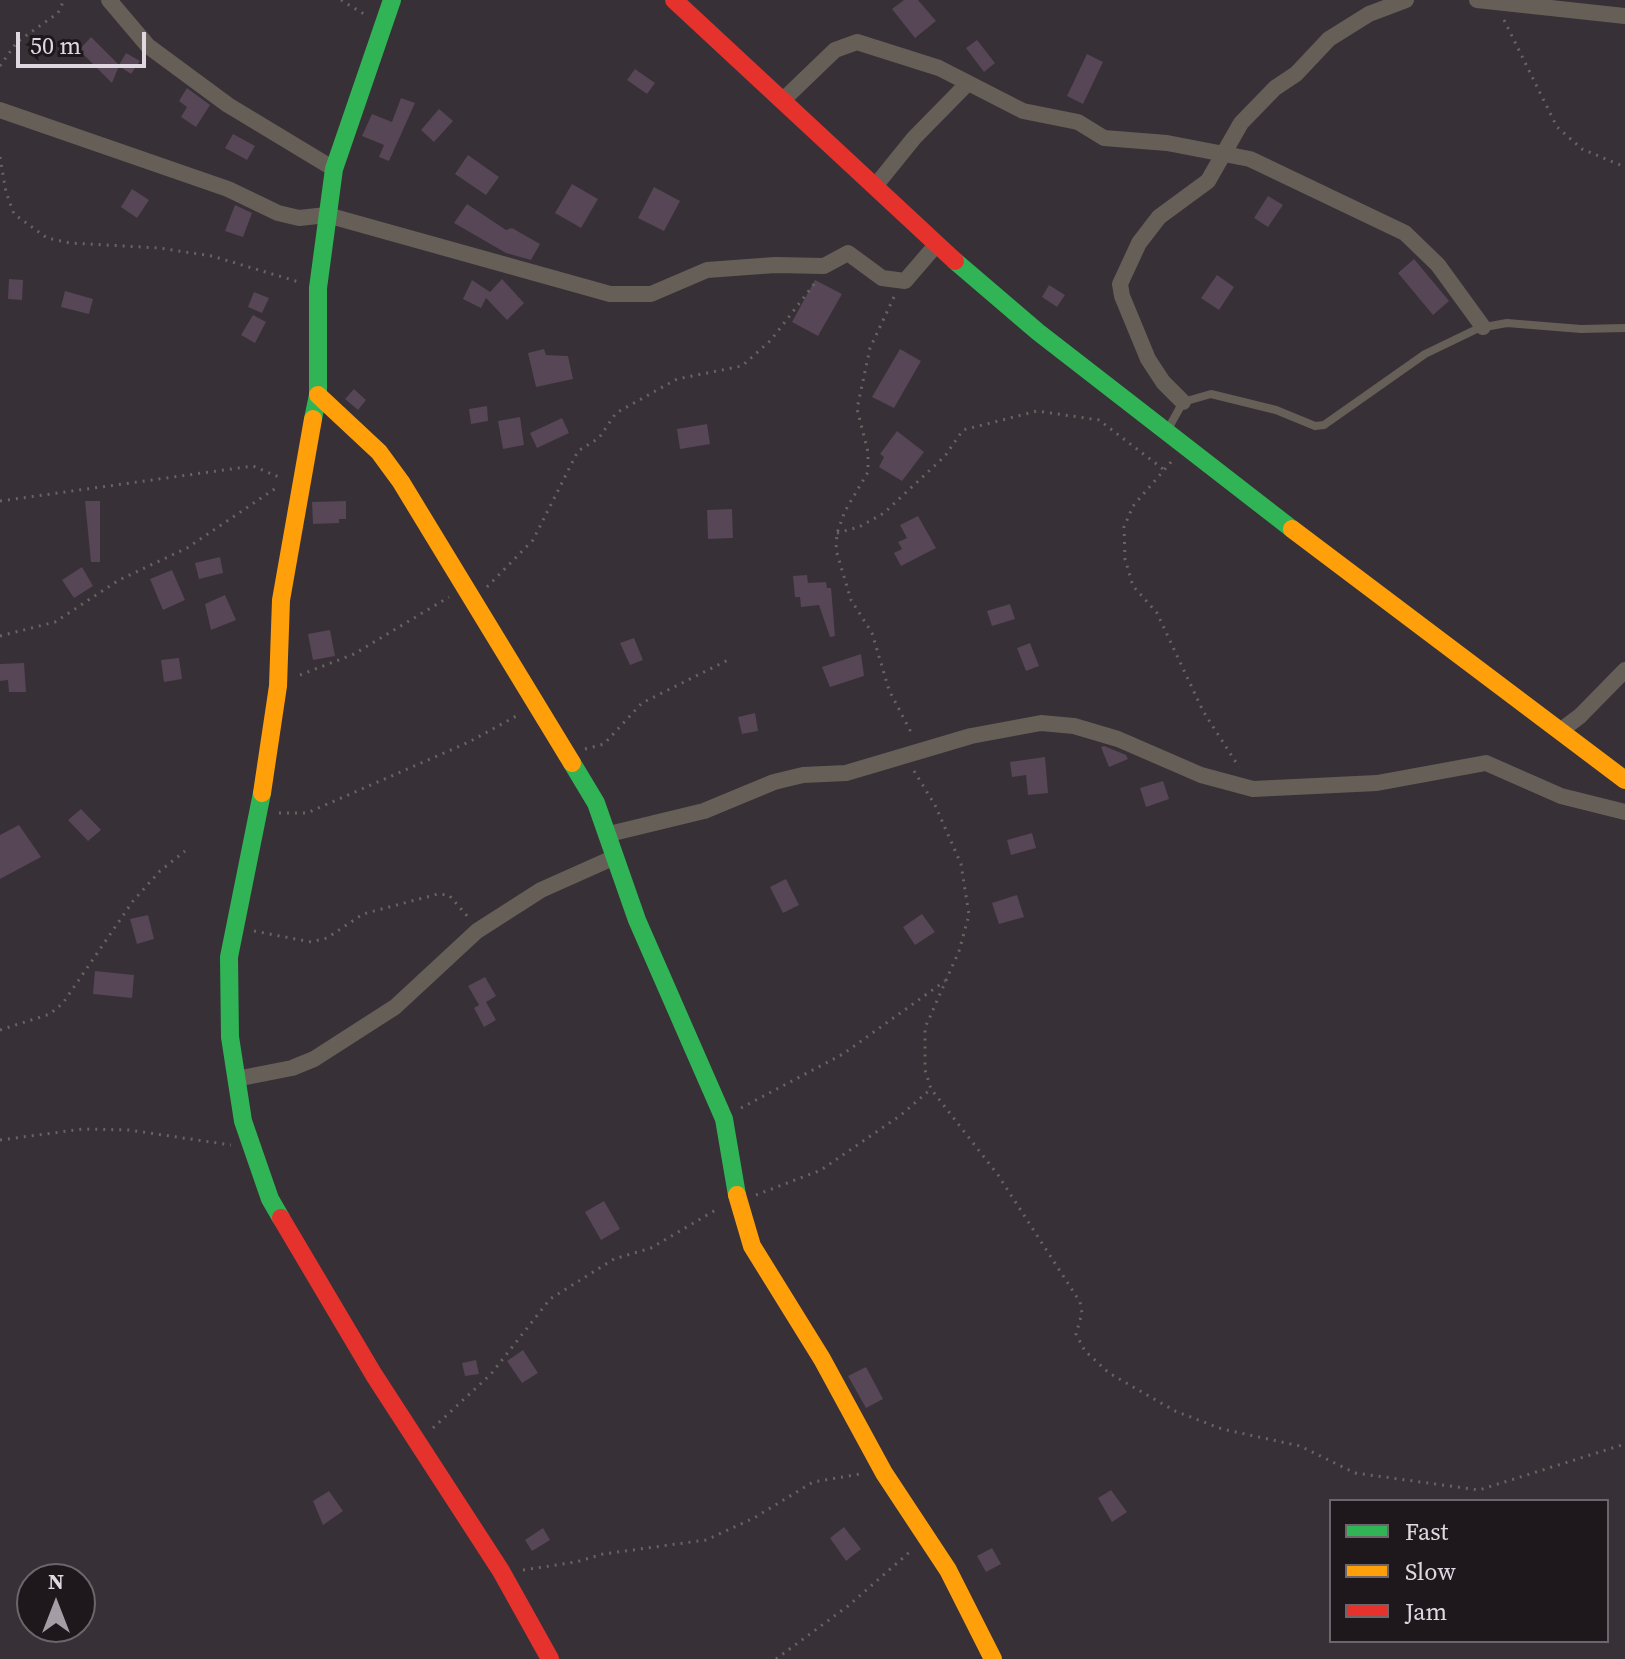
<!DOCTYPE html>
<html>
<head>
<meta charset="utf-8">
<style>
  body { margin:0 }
  #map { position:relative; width:1625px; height:1659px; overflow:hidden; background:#373037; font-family:"Source Serif 4",serif }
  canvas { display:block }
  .legend { position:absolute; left:1329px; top:1499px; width:280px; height:144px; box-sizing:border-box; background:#1e181d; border:2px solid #6c656b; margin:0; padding:10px 14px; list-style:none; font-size:24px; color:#e0d8e0 }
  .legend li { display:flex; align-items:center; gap:16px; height:40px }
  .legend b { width:40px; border:2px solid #6c656b }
  .north { position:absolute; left:16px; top:1563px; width:80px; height:80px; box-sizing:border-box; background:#1e181d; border:2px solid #6c656b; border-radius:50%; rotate:0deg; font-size:22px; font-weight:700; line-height:32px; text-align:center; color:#e0d8e0 }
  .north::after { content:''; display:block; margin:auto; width:28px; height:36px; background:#a59da5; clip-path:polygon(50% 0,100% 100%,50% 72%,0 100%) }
  .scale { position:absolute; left:16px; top:32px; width:130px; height:36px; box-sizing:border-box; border:4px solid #e0d8e0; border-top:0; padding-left:10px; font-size:24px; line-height:28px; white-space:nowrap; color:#e0d8e0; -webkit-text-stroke:6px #1e181d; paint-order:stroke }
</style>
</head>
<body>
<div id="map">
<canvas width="1625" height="1659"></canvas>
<ul class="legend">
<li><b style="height:10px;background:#30b455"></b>Fast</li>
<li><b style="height:10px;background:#ff9f0a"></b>Slow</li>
<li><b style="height:10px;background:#e5322d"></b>Jam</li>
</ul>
<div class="north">N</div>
<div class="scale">50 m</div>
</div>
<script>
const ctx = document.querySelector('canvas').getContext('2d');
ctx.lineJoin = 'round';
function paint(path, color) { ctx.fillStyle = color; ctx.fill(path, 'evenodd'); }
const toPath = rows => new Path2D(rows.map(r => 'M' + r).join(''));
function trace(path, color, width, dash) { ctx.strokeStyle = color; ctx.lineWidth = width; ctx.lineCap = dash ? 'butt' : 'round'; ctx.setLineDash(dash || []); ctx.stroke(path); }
paint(toPath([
  [904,0,918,0,936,21,915,38,892,9],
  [91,37,119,65,126,53,140,61,131,74,119,66,112,83,79,50],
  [977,40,995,63,984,72,966,48],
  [1087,54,1103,62,1083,104,1067,96],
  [635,69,655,83,647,94,627,80],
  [187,88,210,105,196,127,181,117,187,107,179,101],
  [401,98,415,103,389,161,379,157,384,145,362,136,372,114,392,122],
  [439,109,453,121,434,142,421,130],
  [233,134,255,146,247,160,225,148],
  [468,155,499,177,486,195,455,174],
  [572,184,598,199,581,228,555,213],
  [654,187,680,201,664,231,638,218],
  [132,189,149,200,137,218,121,207],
  [1268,196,1283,205,1268,227,1254,218],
  [467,204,506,230,512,228,540,244,531,260,506,253,454,223],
  [235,205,252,213,243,237,225,231],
  [1414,259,1449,301,1433,315,1398,273],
  [1217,275,1234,287,1219,310,1201,298],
  [9,279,23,280,22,300,8,299],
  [502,279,524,303,507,320,486,298,481,308,463,299,472,280,490,292],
  [815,280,842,294,818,336,792,322],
  [1049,285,1065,295,1057,307,1042,297],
  [65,291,93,299,89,314,61,307],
  [254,292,269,298,262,313,248,307],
  [253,315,266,322,255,343,241,335],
  [544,349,546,355,568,356,573,379,536,387,528,353],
  [900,349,921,361,894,408,872,397],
  [354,389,366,400,358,410,345,399],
  [487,406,488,421,471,424,469,409],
  [520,417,524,445,503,449,498,421],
  [562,418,569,433,537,448,530,433],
  [707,424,710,444,680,449,677,429],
  [897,431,924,452,902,481,879,467,884,457,880,454],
  [85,501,100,501,100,562,91,562],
  [346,501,346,519,339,519,339,523,313,524,312,502],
  [732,509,733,538,708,539,707,510],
  [918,516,936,548,901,566,894,553,902,549,898,542,907,538,900,525],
  [220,557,223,573,199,579,195,563],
  [82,567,93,586,74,598,62,580],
  [172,570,185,600,163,610,150,579],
  [807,575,808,583,826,582,827,588,831,588,835,636,830,637,819,605,801,607,800,597,795,597,793,576],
  [225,595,236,620,211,630,205,604],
  [1010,604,1015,619,992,626,987,611],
  [330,630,335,656,313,660,308,634],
  [634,638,643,660,630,665,620,643],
  [1030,643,1039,666,1026,671,1017,648],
  [861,654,864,676,830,687,822,667],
  [179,658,182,679,164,682,161,660],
  [24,663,26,692,9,692,8,680,0,681,0,664],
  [755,713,758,731,742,734,738,717],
  [1104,746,1126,755,1128,759,1109,767,1101,747],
  [1045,757,1048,793,1028,795,1026,775,1012,777,1010,762],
  [1163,781,1169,799,1146,807,1140,788],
  [81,809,101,830,88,841,68,820],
  [19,825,41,857,0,879,0,835],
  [1032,833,1036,848,1011,855,1007,840],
  [786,879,799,905,783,913,770,887],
  [1017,895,1024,917,999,924,992,903],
  [922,914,935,932,915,945,903,927],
  [148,915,154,939,137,944,130,919],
  [95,971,134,975,132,998,93,994],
  [485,977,496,996,486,1002,496,1020,484,1027,474,1008,479,1005,468,986],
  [604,1201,620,1229,601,1240,585,1212],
  [523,1350,538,1373,522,1383,507,1361],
  [476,1360,479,1374,465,1376,462,1363],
  [866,1367,883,1399,866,1408,848,1376],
  [1111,1490,1127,1512,1112,1522,1098,1498],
  [329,1491,343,1511,323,1525,313,1501],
  [844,1527,861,1549,846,1561,830,1538],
  [543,1528,550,1540,532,1551,525,1540],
  [992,1548,1001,1564,986,1572,977,1556]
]), '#564656');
trace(toPath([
  [341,0,364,14],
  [1504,20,1557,127,1582,149,1625,167],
  [0,66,17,42,58,13,64,0],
  [0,157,6,192,14,214,47,238,70,243,159,248,212,256,299,282],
  [894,297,870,348,857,409,868,452,868,472,845,511,837,533,836,550,851,600,872,633,889,690,913,736],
  [1171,462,1133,506,1124,527,1125,559,1133,586,1157,613,1203,711,1239,767],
  [0,501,253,466,281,478],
  [837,533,859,527,884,513,945,456,963,430,1037,411,1099,420,1163,469],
  [487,587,533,540,578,451,599,438,616,413,677,379,742,366,771,340,815,283],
  [0,636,55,622,119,580,187,548,279,486],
  [300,675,354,654,449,597],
  [585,749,604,744,642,703,728,660],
  [914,771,935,805,961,864,969,915,959,951,925,1028,925,1070,931,1089,998,1175,1080,1302,1082,1313,1076,1334,1085,1351,1109,1373,1175,1411,1222,1429,1300,1446,1355,1473,1479,1490,1625,1444],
  [279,813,307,813,469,742,520,714],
  [254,931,311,942,327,938,363,914,438,894,449,895,468,917],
  [0,1030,50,1014,63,1003,133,901,160,871,185,851],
  [741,1108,843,1054,945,981],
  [0,1140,83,1129,129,1130,231,1145],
  [756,1195,821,1170,901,1115,931,1089],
  [433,1428,491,1374,550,1299,614,1259,651,1248,719,1208],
  [523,1570,576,1562,603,1554,706,1540,754,1518,813,1482,860,1474],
  [776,1659,848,1606,912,1550]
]), '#6a6460', 3, [2, 6]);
trace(toPath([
  [1168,429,1183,402,1211,394,1276,410,1315,426,1324,425,1425,354,1479,328,1507,323,1581,329,1625,328]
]), '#665f57', 8);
trace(toPath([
  [109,0,148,46,228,105,334,169],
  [1477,0,1625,16],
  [782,101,835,50,857,42,939,68,1023,111,1078,122,1104,138,1167,143,1250,159,1405,233,1438,265,1483,327],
  [0,110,228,189,278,213,299,218,327,215,610,294,651,294,707,270,775,265,824,266,848,253,882,278,905,281,936,245],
  [876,185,914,138,967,84],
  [1183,402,1163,382,1148,359,1122,296,1120,284,1139,243,1159,217,1208,181,1241,123,1275,88,1296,74,1329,39,1369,14,1406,0],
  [1560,731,1580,716,1625,670],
  [609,834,704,811,774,782,803,775,846,773,971,736,1041,723,1074,726,1118,739,1201,775,1253,789,1377,783,1486,763,1561,796,1625,812],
  [236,1079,292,1068,314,1059,395,1007,477,931,541,890,615,857]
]), '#665f57', 16);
trace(toPath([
  [955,261,1038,332,1292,529],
  [313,419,318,395,318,288,334,169,392,0],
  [572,763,596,803,637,920,724,1119,737,1195],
  [262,793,229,957,230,1037,243,1121,270,1199,281,1218]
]), '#30b455', 18);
trace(toPath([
  [318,395,379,452,401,482,572,763],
  [1292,529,1625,780],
  [262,793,278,686,281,600,313,419],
  [737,1195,752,1246,822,1359,884,1473,948,1570,993,1659]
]), '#ff9f0a', 18);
trace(toPath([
  [674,0,955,261],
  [281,1218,374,1375,501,1571,550,1659]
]), '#e5322d', 18);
</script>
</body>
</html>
